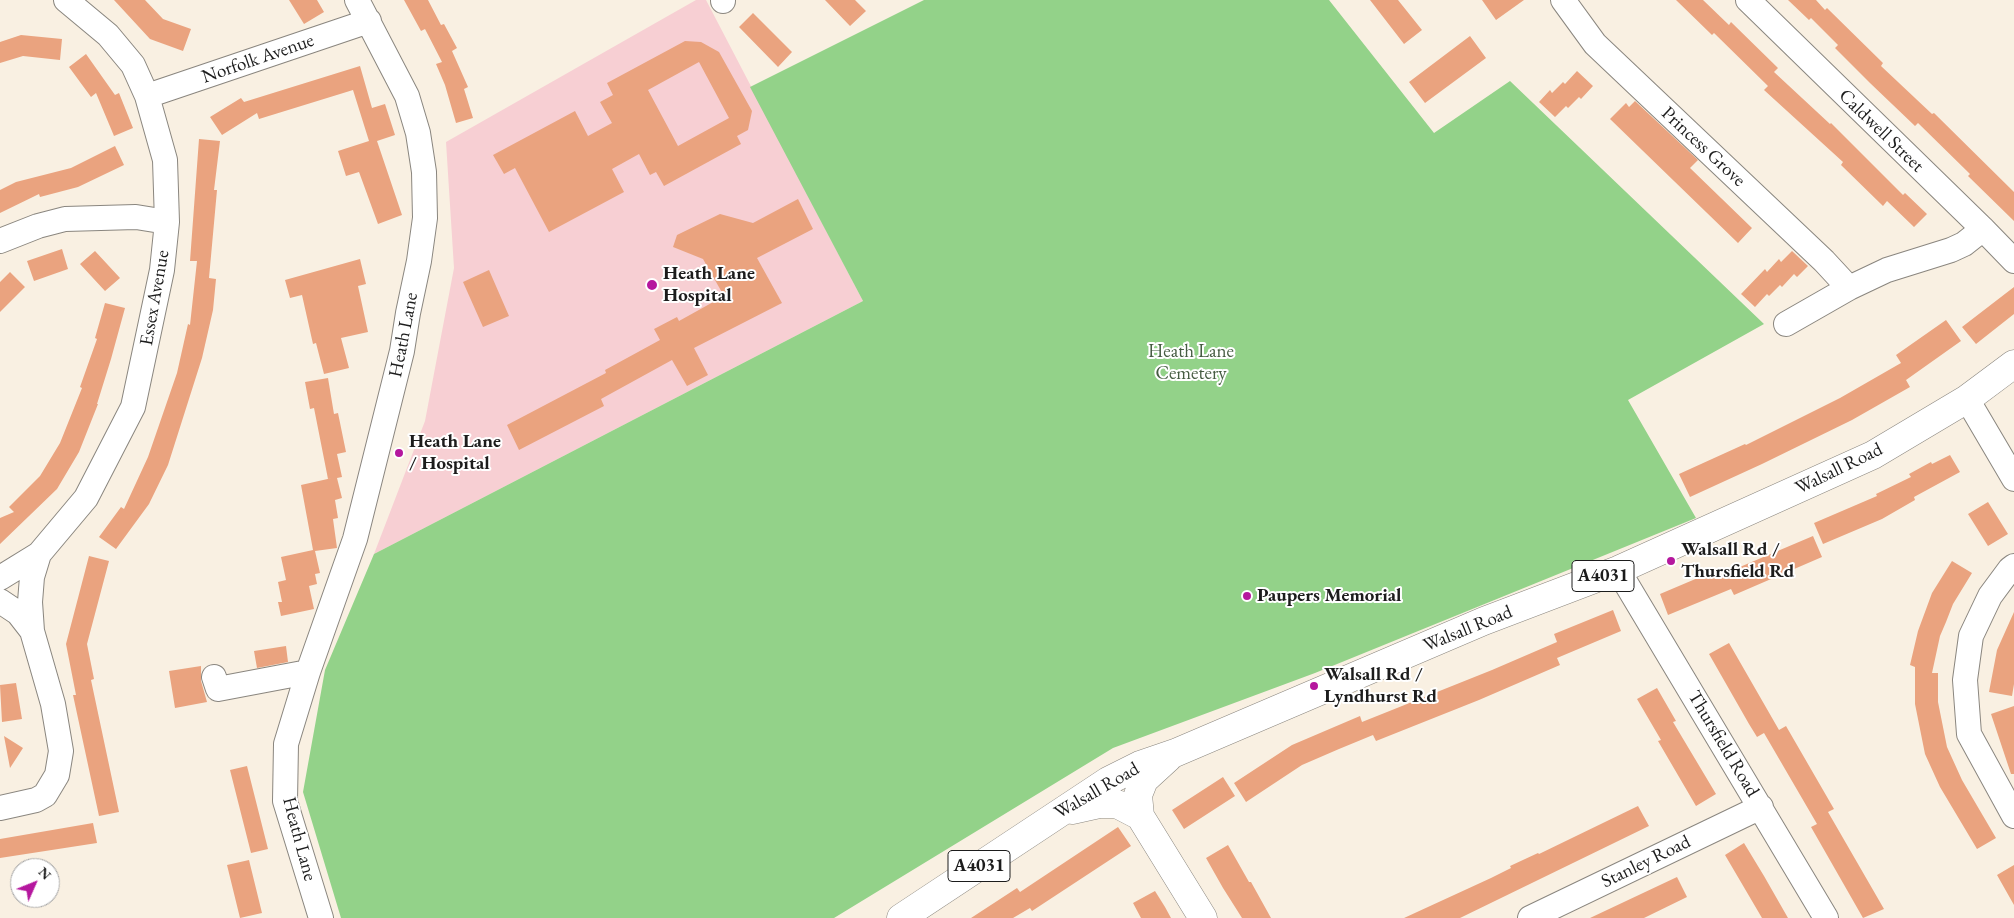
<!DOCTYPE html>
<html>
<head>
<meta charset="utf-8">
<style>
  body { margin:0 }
  #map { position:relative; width:2014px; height:918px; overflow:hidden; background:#f9f0e2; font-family:"EB Garamond",serif }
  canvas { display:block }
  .north { position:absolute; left:10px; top:858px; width:50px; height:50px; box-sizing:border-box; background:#fff; border:1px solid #a4a4a4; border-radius:50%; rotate:46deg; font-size:14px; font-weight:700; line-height:20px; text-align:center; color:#1c1c1c }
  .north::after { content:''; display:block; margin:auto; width:18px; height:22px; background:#b5179e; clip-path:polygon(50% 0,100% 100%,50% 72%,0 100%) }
</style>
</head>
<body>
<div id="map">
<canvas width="2014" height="918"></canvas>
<div class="north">N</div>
</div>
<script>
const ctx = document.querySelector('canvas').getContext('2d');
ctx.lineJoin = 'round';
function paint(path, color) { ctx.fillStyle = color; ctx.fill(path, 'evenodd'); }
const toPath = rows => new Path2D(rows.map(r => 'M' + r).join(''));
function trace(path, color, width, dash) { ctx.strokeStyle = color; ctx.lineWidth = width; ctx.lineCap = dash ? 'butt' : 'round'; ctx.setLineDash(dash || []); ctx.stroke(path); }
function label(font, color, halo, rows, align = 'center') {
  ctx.font = font + ' "EB Garamond",serif'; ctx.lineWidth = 4; ctx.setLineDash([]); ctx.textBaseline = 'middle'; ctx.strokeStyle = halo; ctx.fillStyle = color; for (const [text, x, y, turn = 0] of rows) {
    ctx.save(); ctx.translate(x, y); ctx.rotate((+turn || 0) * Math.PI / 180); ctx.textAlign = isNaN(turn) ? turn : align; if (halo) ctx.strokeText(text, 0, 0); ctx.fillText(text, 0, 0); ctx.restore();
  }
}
paint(toPath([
  [696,0,706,0,863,301,374,554,425,421,454,268,446,142]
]), '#f7cfd3');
paint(toPath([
  [924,0,1329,0,1434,133,1510,81,1764,324,1628,400,1696,518,1315,673,1113,748,834,918,341,918,303,792,325,670,374,554,863,301,750,87]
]), '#93d289');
paint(toPath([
  [114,0,145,0,163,19,191,29,183,51,150,39],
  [289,0,317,0,324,12,304,24],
  [404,0,428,0,441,25,444,24,457,48,452,51,468,87,464,89,473,118,456,123,445,85,436,64,442,62,425,29,421,31],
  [825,0,855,0,866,11,850,26],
  [1370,0,1398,0,1422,30,1404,44],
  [1482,0,1524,0,1496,20],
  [1676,0,1703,0,1729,25,1731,22,1778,68,1774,72,1830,124,1831,123,1903,195,1905,193,1927,214,1914,227,1887,201,1883,206,1841,165,1843,162,1764,90,1768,86,1714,33,1712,35],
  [1788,0,1816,0,1825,10,1827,8,1883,63,1881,66,1932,114,1934,113,2014,192,2014,221,1968,176,1970,174,1918,123,1915,126,1870,83,1835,48,1838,45,1811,18,1809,20],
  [753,13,792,52,778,67,739,27],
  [21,35,62,39,60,60,23,56,0,63,0,42],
  [1470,36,1486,58,1425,103,1409,82],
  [685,41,701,42,719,52,752,111,748,130,737,136,741,144,664,186,656,172,650,175,639,154,612,169,624,192,549,232,515,168,504,174,493,155,575,111,588,136,612,123,600,102,613,95,607,83],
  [699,62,729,118,678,146,648,90],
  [86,54,115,95,119,93,133,128,114,136,96,93,91,97,69,67],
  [360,66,372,108,385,104,395,135,377,141,402,215,378,224,359,172,346,176,338,151,369,141,353,90,259,119,257,113,222,135,210,117,241,98,244,102],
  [1577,71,1593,86,1581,99,1579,97,1568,108,1566,106,1555,117,1539,102,1550,90,1552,93,1563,82,1565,84],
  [1635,101,1698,160,1690,168,1752,228,1738,243,1610,119,1626,103,1629,107],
  [199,139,220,141,214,190,217,190,209,278,216,279,213,310,202,358,168,465,149,504,116,549,99,537,121,507,124,509,148,457,177,373,188,324,190,325,197,261,190,261],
  [115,146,124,165,78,187,40,197,39,194,0,213,0,190,16,182,71,168],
  [798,199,813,229,757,258,782,303,694,348,708,375,687,386,672,360,601,399,604,406,519,450,507,425,606,373,605,370,660,340,654,329,677,317,679,321,724,296,703,259,673,247,677,235,720,214,753,223],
  [62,249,68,269,34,281,27,261],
  [95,251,120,278,105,291,80,264],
  [1792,251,1808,266,1797,277,1794,274,1782,287,1780,285,1769,296,1767,294,1755,307,1741,294,1765,269,1767,272,1779,259,1781,262],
  [360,259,366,284,358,286,368,332,341,338,349,368,324,374,316,343,313,344,302,295,290,298,285,280],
  [489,270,509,316,483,327,463,282],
  [10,272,25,287,0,312,0,282],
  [2014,287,2014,314,1976,344,1962,327],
  [105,303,125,308,111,359,97,404,98,404,79,452,57,489,0,544,0,518,14,512,9,507,40,476,60,443,82,388,80,387,97,339,95,338],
  [1946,320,1961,341,1906,380,1910,387,1852,420,1762,464,1690,497,1679,474,1745,444,1746,445,1840,398,1901,363,1896,355],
  [328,378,334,414,338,413,346,452,337,454,342,477,337,478,342,498,335,500,338,518,333,519,337,548,315,551,320,573,315,574,317,584,309,586,314,609,281,616,278,602,282,602,278,582,286,580,281,557,313,550,301,485,332,478,328,479,314,408,310,409,305,382],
  [1950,455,1960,472,1914,497,1915,500,1882,519,1823,544,1814,523,1877,496,1876,494,1911,477,1909,474,1931,462,1932,464],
  [1988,502,2008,534,1988,546,1968,514],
  [1813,536,1822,557,1734,595,1731,589,1668,615,1660,594,1719,569,1721,575],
  [89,556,109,561,87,644,94,679,91,680,119,812,99,816,73,695,76,695,66,644],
  [1952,561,1972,573,1953,604,1946,622,1940,636,1932,673,1938,673,1938,702,1947,747,1962,780,1996,838,1977,849,1940,787,1925,754,1915,704,1915,667,1910,665,1918,631,1932,593],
  [1613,610,1621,631,1557,658,1560,665,1479,700,1376,741,1373,735,1339,749,1302,765,1246,802,1234,783,1292,745,1360,716,1362,722,1492,670,1557,642,1554,634],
  [2014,612,2014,684,2012,696,1989,692,1997,650],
  [1729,643,1779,730,1786,726,1834,809,1828,812,1884,909,1863,918,1811,827,1817,824,1764,733,1757,737,1749,724,1709,654],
  [286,646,288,662,257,668,254,651],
  [201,666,201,681,207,702,175,708,169,671],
  [16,683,22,719,2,722,0,685],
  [1657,688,1676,721,1673,722,1716,794,1696,806,1658,741,1661,740,1637,699],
  [2014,706,2014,774,2011,774,1991,714],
  [4,736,23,748,10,768],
  [247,766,268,849,251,853,230,770],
  [1223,777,1235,796,1184,829,1172,810],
  [1638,806,1649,826,1460,918,1404,918,1491,878,1511,868,1510,866,1538,853,1539,854],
  [93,823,97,843,0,858,0,839],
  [1118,827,1131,846,1032,911,1030,908,1013,918,971,918,1017,888,1020,892],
  [1744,843,1764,876,1788,918,1762,918,1725,855],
  [1228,845,1249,882,1251,882,1271,918,1242,918,1223,888,1206,858],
  [249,860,262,913,240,918,227,865],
  [2014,865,2014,905,1997,875],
  [1677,877,1687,897,1644,918,1590,918],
  [1155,891,1165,907,1171,918,1141,918,1133,903]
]), '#eaa37f');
const minor = toPath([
  [1563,0,1595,44,1824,261,1849,288,1887,270,1951,250,1964,244,1983,229],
  [1748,0,1983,229,2014,261],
  [723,1,723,0],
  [147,96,369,21],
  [0,241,38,226,65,219,136,217,167,222],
  [1786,324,1849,288],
  [1967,399,2014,479],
  [2014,566,2010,569,1990,596,1971,636,1965,680,1969,734,2014,816],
  [1618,570,1826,918],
  [0,578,39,554,86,498,133,407,162,270,167,222,165,160,147,96,133,65,108,35,66,0],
  [0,601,18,613,32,631],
  [214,677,218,689,308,672],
  [0,808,36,800,45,795,57,775,61,751,53,704,32,631,30,602,32,577,39,554],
  [321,918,285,801,286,744,308,672,355,539,402,351,408,313,419,261,425,218,424,172,418,133,407,96,357,0],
  [1530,918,1761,807]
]);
const major = toPath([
  [1168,758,1144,780,1138,795,1140,816,1203,918],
  [1072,810,1099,804,1117,804,1140,816],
  [901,918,1108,781,1140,765,1175,753,1484,621,1618,570,1873,455,1967,399,2014,364]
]);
trace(minor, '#8a867f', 26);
trace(major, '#8a867f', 29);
trace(minor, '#fff', 24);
trace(major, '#fff', 28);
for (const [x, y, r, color] of [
  [652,285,6,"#b5179e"],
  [399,453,5,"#b5179e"],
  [1671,561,5,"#b5179e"],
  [1247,596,5,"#b5179e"],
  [1314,686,5,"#b5179e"]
]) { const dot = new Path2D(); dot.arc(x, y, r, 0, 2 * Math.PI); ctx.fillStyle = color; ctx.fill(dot); trace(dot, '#fff', 2); }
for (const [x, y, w] of [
  [1603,576,62],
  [979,866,62]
]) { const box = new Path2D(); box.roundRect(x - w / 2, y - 15.5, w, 31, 4); ctx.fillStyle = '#fff'; ctx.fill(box); trace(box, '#1c1c1c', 1); }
label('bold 18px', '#1c1c1c', null, [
  ["A4031",1603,576],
  ["A4031",979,866]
]);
label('19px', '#1c1c1c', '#fff', [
  ["Norfolk Avenue",258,59,-19],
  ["Caldwell Street",1881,131,44],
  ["Princess Grove",1703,147,43],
  ["Essex Avenue",155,298,-80],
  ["Heath Lane",404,335,-79],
  ["Walsall Road",1839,469,-26],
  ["Walsall Road",1468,629,-22],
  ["Thursfield Road",1723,744,59],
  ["Walsall Road",1097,791,-30],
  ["Heath Lane",299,839,75],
  ["Stanley Road",1646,862,-26]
]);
label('bold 19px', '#1c1c1c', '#fff', [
  ["Heath Lane",663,274],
  ["Hospital",663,296],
  ["Heath Lane",409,442],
  ["/ Hospital",409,464],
  ["Walsall Rd /",1681,550],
  ["Thursfield Rd",1681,572],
  ["Paupers Memorial",1257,596],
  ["Walsall Rd /",1324,675],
  ["Lyndhurst Rd",1324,697]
], 'left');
label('19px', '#465c42', '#fff', [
  ["Heath Lane",1191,352],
  ["Cemetery",1191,374]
]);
</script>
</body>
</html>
